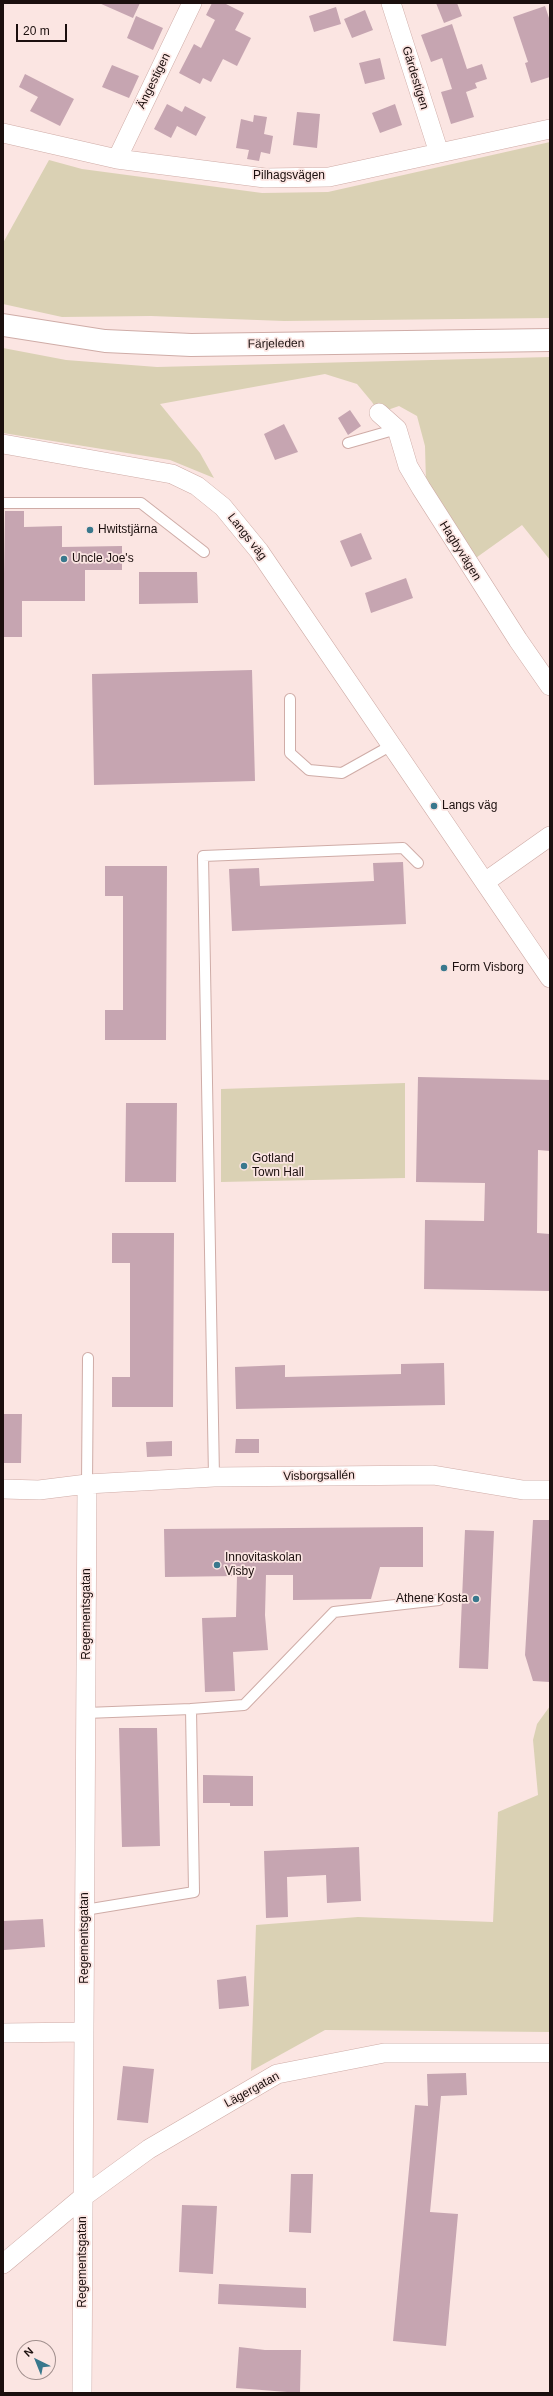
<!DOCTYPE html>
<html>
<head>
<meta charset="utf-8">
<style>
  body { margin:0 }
  #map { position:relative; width:553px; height:2396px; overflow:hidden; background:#fbe5e2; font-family:Helvetica,sans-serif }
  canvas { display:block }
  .frame { position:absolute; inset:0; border:4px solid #1b0f0e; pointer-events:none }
  .north { position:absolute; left:16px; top:2340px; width:40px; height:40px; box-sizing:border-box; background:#fbe5e2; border:1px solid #a18f8d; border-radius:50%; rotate:317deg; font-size:11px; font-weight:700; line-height:16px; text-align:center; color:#1b0f0e }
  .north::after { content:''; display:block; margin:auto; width:14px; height:18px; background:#39788d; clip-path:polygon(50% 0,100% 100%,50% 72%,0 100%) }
  .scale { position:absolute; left:16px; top:24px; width:51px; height:18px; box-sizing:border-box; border:2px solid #1b0f0e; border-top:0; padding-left:5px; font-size:12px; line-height:14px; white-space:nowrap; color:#1b0f0e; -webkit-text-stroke:3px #fbe5e2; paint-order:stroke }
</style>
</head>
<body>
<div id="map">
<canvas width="553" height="2396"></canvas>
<div class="frame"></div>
<div class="north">N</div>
<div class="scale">20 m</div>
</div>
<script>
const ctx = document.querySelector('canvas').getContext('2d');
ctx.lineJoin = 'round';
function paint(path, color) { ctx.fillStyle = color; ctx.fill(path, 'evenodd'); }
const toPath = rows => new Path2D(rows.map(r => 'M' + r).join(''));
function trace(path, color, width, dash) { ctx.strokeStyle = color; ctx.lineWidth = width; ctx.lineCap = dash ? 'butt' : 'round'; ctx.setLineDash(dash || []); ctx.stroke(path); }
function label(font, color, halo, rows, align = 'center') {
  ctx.font = font + ' Helvetica,sans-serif'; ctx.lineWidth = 3.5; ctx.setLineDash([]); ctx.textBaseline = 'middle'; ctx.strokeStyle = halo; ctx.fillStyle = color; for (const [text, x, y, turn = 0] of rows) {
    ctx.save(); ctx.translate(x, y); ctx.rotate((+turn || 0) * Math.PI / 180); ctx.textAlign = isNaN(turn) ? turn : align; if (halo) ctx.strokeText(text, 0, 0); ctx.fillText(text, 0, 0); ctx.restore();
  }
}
paint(toPath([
  [550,142,550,318,284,321,151,316,62,317,3,304,3,243,49,160,82,169,262,193,328,192],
  [3,348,66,360,157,367,550,357,550,560,522,525,473,560,426,483,425,446,417,416,399,406,379,413,372,402,357,384,325,374,160,404,200,453,214,478,170,460,3,433],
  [405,1083,405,1178,221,1182,221,1089],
  [550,1706,550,2032,325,2030,251,2071,256,1925,358,1917,493,1922,498,1812,538,1795,533,1740,537,1724]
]), '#dad1b4');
paint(toPath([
  [99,3,140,3,133,18],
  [212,3,224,3,244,13,235,30,251,38,237,66,223,59,211,82,203,78,200,84,179,73,194,44,201,48,215,20,206,15],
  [436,3,457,3,462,16,444,23],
  [545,6,550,21,550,77,531,83,525,63,528,62,513,17],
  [336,7,341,24,314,32,309,16],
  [365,10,373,30,352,38,344,19],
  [136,16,163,28,153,50,127,38],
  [452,24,467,69,482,64,487,79,475,83,477,88,466,92,474,117,451,124,441,92,452,89,442,58,431,62,421,35],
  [380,58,385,79,365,84,359,63],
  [112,65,139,76,129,98,102,87],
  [25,74,74,99,60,126,30,111,38,97,19,87],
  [167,104,182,112,185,106,206,117,196,136,177,126,171,138,154,129],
  [395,104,402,125,380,133,372,113],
  [297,112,320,114,317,148,293,145],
  [254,115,267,117,264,134,273,136,270,154,261,152,259,161,247,159,249,150,236,148,241,119,253,122],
  [350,410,361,426,348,435,338,418],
  [284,424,298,452,275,460,264,434],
  [5,511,24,511,24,527,62,526,62,547,122,546,122,570,85,570,85,601,22,601,22,637,3,637],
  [361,533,372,559,351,567,340,541],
  [139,572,197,572,198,603,139,604],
  [406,578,413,598,371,613,365,593],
  [252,670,255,781,94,785,92,674],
  [403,862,406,924,232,931,229,869,259,868,260,886,374,881,373,863],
  [105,866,167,866,166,1040,105,1040,105,1010,123,1010,123,896,105,896],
  [418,1077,550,1080,550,1151,538,1150,537,1233,550,1234,550,1291,424,1289,425,1220,484,1221,485,1183,416,1182],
  [126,1103,177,1103,176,1182,125,1182],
  [112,1233,174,1233,173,1407,112,1407,112,1377,130,1377,130,1263,112,1263],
  [444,1363,445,1405,236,1409,235,1367,285,1365,285,1377,401,1374,401,1364],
  [3,1414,22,1414,21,1463,3,1463],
  [236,1439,259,1439,259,1453,235,1453],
  [172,1441,172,1456,147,1457,146,1442],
  [533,1520,550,1520,550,1682,533,1681,525,1655],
  [423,1527,423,1567,380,1567,371,1599,293,1600,293,1575,266,1575,265,1615,268,1650,233,1652,235,1691,205,1692,202,1618,236,1617,237,1576,165,1577,164,1529],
  [465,1530,494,1531,488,1669,459,1668],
  [119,1728,157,1728,160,1846,122,1847],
  [203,1775,253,1776,253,1806,230,1806,230,1803,203,1803],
  [359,1847,361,1901,327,1903,326,1875,287,1877,288,1917,266,1918,264,1851],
  [43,1919,45,1947,4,1950,3,1921],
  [246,1976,249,2006,219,2009,217,1980],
  [123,2066,154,2069,148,2123,117,2120],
  [466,2073,467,2095,441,2096,430,2212,458,2214,446,2346,393,2341,415,2105,428,2106,427,2074],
  [291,2174,313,2174,311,2233,289,2232],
  [182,2205,217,2206,213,2274,179,2272],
  [219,2284,306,2288,306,2308,218,2304],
  [239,2347,265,2350,301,2350,300,2393,236,2388]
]), '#c6a5b1');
const service = toPath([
  [348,443,397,429],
  [3,503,141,503,204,552],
  [290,699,290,753,309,770,342,773,392,745],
  [214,1477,203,856,403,848,418,863],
  [87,1484,88,1358],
  [191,1709,244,1705,334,1612,439,1600],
  [85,1910,194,1892,191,1709,86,1713]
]);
const minor = toPath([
  [391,3,439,153],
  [3,133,117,159,265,178,329,177,550,129],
  [117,159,192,3],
  [379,413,397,429,408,466,421,488,518,640,550,686],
  [3,444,172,474,197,486,223,507,259,551,550,978],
  [485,882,550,836],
  [3,1489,39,1490,87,1484,214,1477,433,1475,523,1490,550,1490],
  [3,2033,84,2032],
  [3,2264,83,2197,149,2149,277,2074,384,2053,550,2053],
  [82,2393,87,1484]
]);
const secondary = toPath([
  [3,325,105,341,191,345,550,340]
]);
trace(service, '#cfaca7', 12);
trace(minor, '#cfaca7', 20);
trace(secondary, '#cfaca7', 24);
trace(service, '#fff', 10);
trace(minor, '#fff', 19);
trace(secondary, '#fff', 22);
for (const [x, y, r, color] of [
  [90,530,4,"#39788d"],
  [64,559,4,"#39788d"],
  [434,806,4,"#39788d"],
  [444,968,4,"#39788d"],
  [244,1166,4,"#39788d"],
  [217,1565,4,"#39788d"],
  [476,1599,4,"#39788d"]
]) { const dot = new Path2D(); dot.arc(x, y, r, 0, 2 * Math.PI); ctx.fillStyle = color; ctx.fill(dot); trace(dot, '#fbe5e2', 1.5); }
label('12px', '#1b0f0e', '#fbe5e2', [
  ["Gärdestigen",415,78,73],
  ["Ängestigen",154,81,-64],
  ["Pilhagsvägen",289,176],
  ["Färjeleden",276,344,-1],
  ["Langs väg",247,537,52],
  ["Hagbyvägen",460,551,58],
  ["Visborgsallén",319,1476,-1],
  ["Regementsgatan",87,1614,-90],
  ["Regementsgatan",85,1938,-90],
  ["Lägergatan",252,2090,-29],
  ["Regementsgatan",83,2262,-90]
]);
label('12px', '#1b0f0e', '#fbe5e2', [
  ["Hwitstjärna",98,530],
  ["Uncle Joe's",72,559],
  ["Langs väg",442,806],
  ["Form Visborg",452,968],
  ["Gotland",252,1159],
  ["Town Hall",252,1173],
  ["Innovitaskolan",225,1558],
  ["Visby",225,1572],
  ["Athene Kosta",468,1599,"right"]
], 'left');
</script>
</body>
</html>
